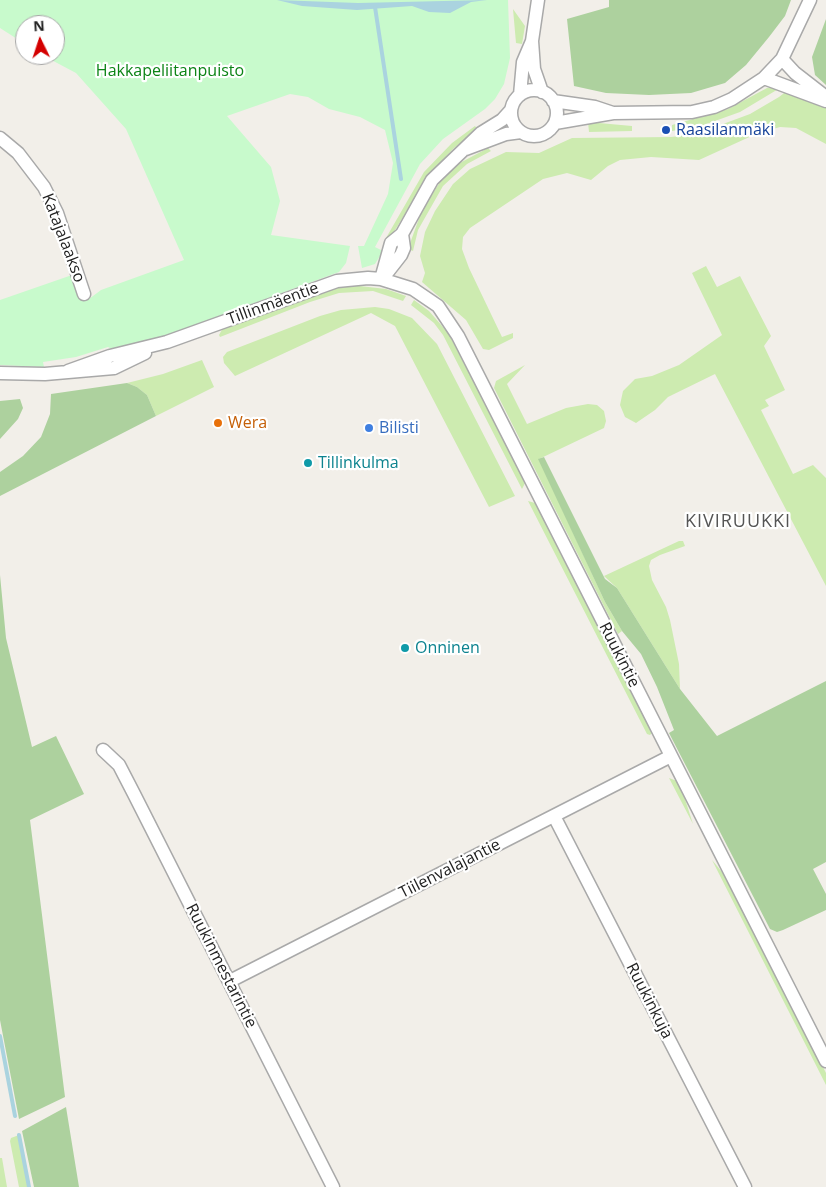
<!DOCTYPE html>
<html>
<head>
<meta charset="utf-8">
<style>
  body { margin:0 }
  #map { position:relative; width:826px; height:1187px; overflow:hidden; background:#f2efe9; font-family:"Open Sans",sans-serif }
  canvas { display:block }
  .north { position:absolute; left:15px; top:15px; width:50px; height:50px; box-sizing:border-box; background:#fff; border:1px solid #a7a7a7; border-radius:50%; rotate:356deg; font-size:14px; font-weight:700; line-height:20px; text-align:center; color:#222 }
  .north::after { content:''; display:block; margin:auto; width:18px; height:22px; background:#d40000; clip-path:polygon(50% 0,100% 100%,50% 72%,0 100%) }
</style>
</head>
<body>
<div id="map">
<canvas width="826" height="1187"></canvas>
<div class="north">N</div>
</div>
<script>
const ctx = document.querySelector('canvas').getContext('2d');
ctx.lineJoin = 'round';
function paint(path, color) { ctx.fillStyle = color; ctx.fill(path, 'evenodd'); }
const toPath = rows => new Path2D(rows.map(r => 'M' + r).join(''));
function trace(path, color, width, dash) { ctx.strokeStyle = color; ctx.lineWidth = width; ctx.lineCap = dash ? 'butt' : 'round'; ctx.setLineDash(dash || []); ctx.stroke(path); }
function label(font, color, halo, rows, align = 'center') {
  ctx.font = font + ' "Open Sans",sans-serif'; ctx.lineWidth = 4.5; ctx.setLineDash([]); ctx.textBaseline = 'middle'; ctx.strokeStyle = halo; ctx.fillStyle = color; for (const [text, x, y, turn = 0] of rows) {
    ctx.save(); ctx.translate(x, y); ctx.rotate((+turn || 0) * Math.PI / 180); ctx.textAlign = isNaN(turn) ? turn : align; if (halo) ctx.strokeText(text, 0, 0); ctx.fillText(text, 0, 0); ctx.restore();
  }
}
paint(toPath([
  [513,9,525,26,522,44,516,43],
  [774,87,780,88,740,112,701,126,672,131,672,125,728,109,767,88],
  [788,90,826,105,826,144,796,128,780,127,756,134,699,160,651,157,620,160,608,166,591,180,567,173,543,179,470,228,463,237,462,249,469,268,502,337,513,333,513,338,489,350,483,349,466,320,422,282,425,273,420,256,425,232,435,211,453,184,470,169,506,152,539,153,572,138,671,137,696,134,750,114,779,97],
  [588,122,632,126,632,131,589,132],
  [475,126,478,130,454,148,428,176,389,240,386,238,424,172,452,143],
  [488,148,491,151,467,164,443,186,418,230,413,251,408,249,422,210,440,182,456,165],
  [706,266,717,287,740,276,771,336,764,346,785,390,765,400,769,406,761,410,793,474,813,465,826,478,826,586,715,374,668,397,655,410,636,423,625,417,620,405,623,391,635,379,652,376,679,365,722,335,692,273],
  [351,285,386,289,406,296,403,301,373,291,339,293,310,302,220,337,219,335,223,328,334,288],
  [414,300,429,311,449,334,525,483,522,489,443,335,434,323,411,305],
  [375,307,389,309,412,318,437,344,515,496,489,507,395,326,371,313,235,376,224,363,223,357,227,352,320,316,341,310],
  [202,360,214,387,156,416,147,395,137,387,127,383,163,374],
  [525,365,507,384,527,424,566,408,588,404,597,405,604,411,606,421,604,428,539,459,605,602,622,631,618,634,494,388,496,381],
  [528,501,535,503,652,733,650,735,647,734],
  [679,541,683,541,685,546,660,555,651,560,649,566,652,580,666,607,670,620,679,664,680,689,617,588,604,576],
  [669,778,677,781,683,793,693,824],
  [712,860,727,878,826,1073,826,1085],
  [19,1135,28,1181,29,1187,19,1187,10,1141,11,1138],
  [0,1158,2,1158,7,1187,0,1187]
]), '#cdebb0');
paint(toPath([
  [609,0,791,0,785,16,769,37,746,65,725,83,691,93,649,95,606,93,574,86,567,19,609,7],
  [826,19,826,85,815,75,812,57],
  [127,383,137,387,147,395,156,416,0,496,0,472,23,456,41,437,50,414,51,394],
  [20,399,23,408,18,419,0,439,0,401],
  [544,457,605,579,617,588,680,689,717,736,826,681,826,862,813,869,826,894,826,910,783,930,777,932,770,929,669,733,674,730,657,687,641,654,622,631,605,602,538,459],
  [0,575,6,638,32,747,56,736,84,794,30,820,65,1097,19,1119,0,1020],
  [66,1107,79,1187,34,1187,22,1131]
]), '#add19e');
paint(toPath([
  [0,0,508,0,510,58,504,84,495,99,485,109,443,139,420,164,375,247,383,251,375,264,362,268,358,246,364,246,388,194,393,163,385,130,360,117,329,109,308,97,290,94,227,116,271,167,280,201,271,235,350,246,346,263,339,272,143,344,114,350,108,347,76,357,43,362,44,367,0,365,0,300,72,275,79,296,89,299,101,290,184,260,126,129,76,73,42,55,55,55,55,25,25,25,25,44,0,28]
]), '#c8facc');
paint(toPath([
  [277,0,358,3,487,0,471,2,450,13,429,12,412,6,357,10,302,6]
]), '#aad3df');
trace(toPath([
  [375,7,401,179],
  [0,1036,15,1116],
  [19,1135,29,1187]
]), '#aad3df', 4);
const minor = toPath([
  [532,41,534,69,542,92],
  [782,59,795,73,826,97],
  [764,78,826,101],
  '511 113a23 23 0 1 1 46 0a23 23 0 1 1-46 0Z',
  [520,95,523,62,532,41,538,0],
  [553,101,595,107,613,113],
  [555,123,613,113,692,112,714,107,732,99,764,78,782,59,810,0],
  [0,138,18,153,44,187,57,213,84,294],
  [466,149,506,134,521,132],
  [383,278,401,255,404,248,402,234],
  [381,279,391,243,402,234,432,180,481,133,502,120,511,110],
  [68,371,110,356,167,342,337,281,368,278,381,279,413,289,438,306,458,336,826,1061],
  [0,373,45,374,114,368,145,353],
  [103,750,119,765,134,794,333,1187],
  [554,816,745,1187],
  [230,981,671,756]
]);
trace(minor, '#a9a9a9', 15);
trace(minor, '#fff', 12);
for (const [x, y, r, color] of [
  [666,130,5,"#1a4fb4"],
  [218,423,5,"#e8710a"],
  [369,428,5,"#3f7fe0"],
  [308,463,5,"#0f9aa8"],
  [405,648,5,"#0f9aa8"]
]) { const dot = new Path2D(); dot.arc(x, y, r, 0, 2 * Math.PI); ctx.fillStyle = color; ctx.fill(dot); trace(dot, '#fff', 2); }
label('16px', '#0c8416', '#fff', [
  ["Hakkapeliitanpuisto",170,71]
]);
label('16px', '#164399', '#fff', [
  ["Raasilanmäki",676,130]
], 'left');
label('16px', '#222', '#fff', [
  ["Katajalaakso",63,238,69],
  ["Tillinmäentie",273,304,-20],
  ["Ruukintie",619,655,63],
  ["Tiilenvalajantie",450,869,-27],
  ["Ruukinmestarintie",221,966,63],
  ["Ruukinkuja",649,1001,63]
]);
label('16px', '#c56008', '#fff', [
  ["Wera",228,423]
], 'left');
label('16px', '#366cbe', '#fff', [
  ["Bilisti",379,428]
], 'left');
label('16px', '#0d838f', '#fff', [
  ["Tillinkulma",318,463],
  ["Onninen",415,648]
], 'left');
ctx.letterSpacing = '1px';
label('18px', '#555', '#fff', [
  ["KIVIRUUKKI",738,522]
]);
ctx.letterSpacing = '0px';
</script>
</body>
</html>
